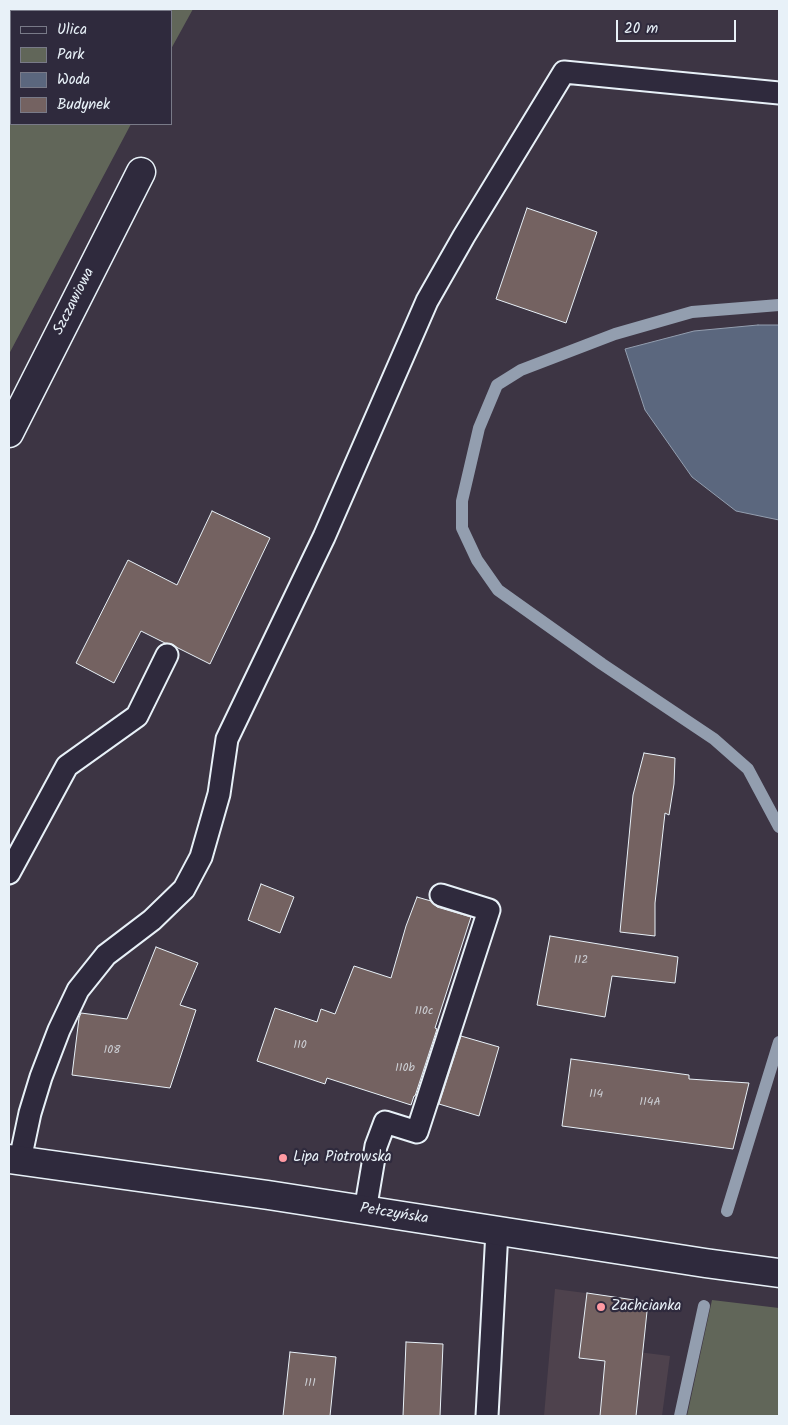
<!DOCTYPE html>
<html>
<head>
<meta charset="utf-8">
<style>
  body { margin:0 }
  #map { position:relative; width:788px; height:1425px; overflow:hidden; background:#3d3544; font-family:Kalam,sans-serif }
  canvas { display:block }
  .frame { position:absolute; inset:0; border:10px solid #e8f1f8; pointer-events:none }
  .legend { position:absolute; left:10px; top:10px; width:162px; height:115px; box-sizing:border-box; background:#2f2a3d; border:1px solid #797a88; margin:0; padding:6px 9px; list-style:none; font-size:15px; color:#e8f1f8 }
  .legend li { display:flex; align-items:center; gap:10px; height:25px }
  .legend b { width:25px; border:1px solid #797a88 }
  .scale { position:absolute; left:616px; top:20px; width:120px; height:22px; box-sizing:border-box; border:2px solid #e8f1f8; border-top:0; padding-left:6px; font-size:15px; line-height:18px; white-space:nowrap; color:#e8f1f8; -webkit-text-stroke:4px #2f2a3d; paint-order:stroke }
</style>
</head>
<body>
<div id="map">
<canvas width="788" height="1425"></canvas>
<div class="frame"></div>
<ul class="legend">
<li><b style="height:6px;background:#2f2a3d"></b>Ulica</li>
<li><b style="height:14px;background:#616659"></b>Park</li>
<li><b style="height:14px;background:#5b677e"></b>Woda</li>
<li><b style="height:14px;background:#746261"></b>Budynek</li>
</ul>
<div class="scale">20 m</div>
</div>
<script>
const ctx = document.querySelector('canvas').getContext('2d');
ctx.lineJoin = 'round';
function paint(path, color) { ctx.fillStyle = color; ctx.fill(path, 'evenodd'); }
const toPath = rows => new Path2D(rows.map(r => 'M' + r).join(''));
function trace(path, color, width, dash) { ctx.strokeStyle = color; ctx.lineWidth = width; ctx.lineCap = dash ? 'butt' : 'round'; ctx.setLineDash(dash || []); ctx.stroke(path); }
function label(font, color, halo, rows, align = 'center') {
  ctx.font = font + ' Kalam,sans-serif'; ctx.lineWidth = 4.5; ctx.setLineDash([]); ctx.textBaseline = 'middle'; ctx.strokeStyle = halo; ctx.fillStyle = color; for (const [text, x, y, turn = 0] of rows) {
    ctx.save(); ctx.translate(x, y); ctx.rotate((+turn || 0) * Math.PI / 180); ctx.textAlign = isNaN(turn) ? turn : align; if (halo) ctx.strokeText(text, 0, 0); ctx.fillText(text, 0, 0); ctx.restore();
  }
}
paint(toPath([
  [555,1289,638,1300,630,1351,670,1356,662,1416,544,1416]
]), '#4e424d');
paint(toPath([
  [9,9,193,9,171,49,171,11,11,11,11,124,131,124,9,354],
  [712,1300,779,1308,779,1416,687,1416]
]), '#616659');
const water = toPath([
  [758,325,779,325,779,520,736,511,692,477,645,410,625,349,694,331,758,325]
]);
paint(water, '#5b677e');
trace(water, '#939eaf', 1);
trace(toPath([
  [779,305,692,312,615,334,521,370,497,385,479,428,462,501,462,528,477,560,498,590,602,664,714,739,748,769,779,827],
  [727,1211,779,1042],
  [680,1416,704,1306]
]), '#939eaf', 12);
const building = toPath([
  [527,208,597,232,566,323,496,299,527,208],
  [212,511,270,538,210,664,178,648,172,644,165,643,141,631,114,683,76,663,128,560,177,585,212,511],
  [644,753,675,758,674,784,669,815,665,813,655,903,655,936,620,932,633,795,644,753],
  [261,884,294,897,280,933,248,920,261,884],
  [417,897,431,901,437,907,471,917,435,1028,437,1029,415,1096,414,1096,411,1105,327,1078,325,1084,257,1061,275,1008,317,1022,321,1009,335,1014,354,966,391,978,406,926,417,897],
  [550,936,678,957,675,983,612,976,605,1017,537,1005,550,936],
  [156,947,198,963,180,1005,196,1010,170,1088,72,1075,79,1018,81,1013,127,1019,156,947],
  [461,1036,499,1047,479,1116,439,1104,461,1036],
  [571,1059,689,1075,689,1079,749,1083,733,1149,562,1126,571,1059],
  [587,1293,648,1302,636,1416,600,1416,605,1361,579,1358,587,1293],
  [406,1342,443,1344,440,1416,403,1416,406,1342],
  [290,1352,336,1357,330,1416,283,1416,290,1352]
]);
paint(building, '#746261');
trace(building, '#e8f1f8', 1);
const lane = toPath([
  [9,873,67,766,137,716,167,655],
  [20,1160,30,1113,41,1077,59,1030,78,990,106,955,152,920,184,889,201,857,219,794,227,739,324,537,427,301,464,236,564,72,779,93],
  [365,1211,376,1146,385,1122,417,1132,489,910,441,895],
  [487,1416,497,1231]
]);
const street = toPath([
  [9,433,141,172]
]);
const secondary = toPath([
  [9,1159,268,1195,705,1263,779,1273]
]);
trace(lane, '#e8f1f8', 25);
trace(street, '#e8f1f8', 31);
trace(secondary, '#e8f1f8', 31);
trace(lane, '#2f2a3d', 21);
trace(street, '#2f2a3d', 28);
trace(secondary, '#2f2a3d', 28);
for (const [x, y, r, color] of [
  [283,1158,5,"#ff9aa2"],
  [601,1307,5,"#ff9aa2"]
]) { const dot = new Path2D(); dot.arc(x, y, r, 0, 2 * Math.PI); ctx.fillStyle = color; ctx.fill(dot); trace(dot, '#2f2a3d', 2); }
label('12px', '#cbcdd2', null, [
  ["112",581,961],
  ["110c",424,1012],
  ["110",300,1046],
  ["108",112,1051],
  ["110b",405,1069],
  ["114",596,1095],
  ["114A",650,1103],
  ["111",310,1384]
]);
label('15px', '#e8f1f8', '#2f2a3d', [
  ["Szczawiowa",75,302,-63],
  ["Pełczyńska",394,1215,9]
]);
label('15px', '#e8f1f8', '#2f2a3d', [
  ["Lipa Piotrowska",293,1158],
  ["Zachcianka",611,1307]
], 'left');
</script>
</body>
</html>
